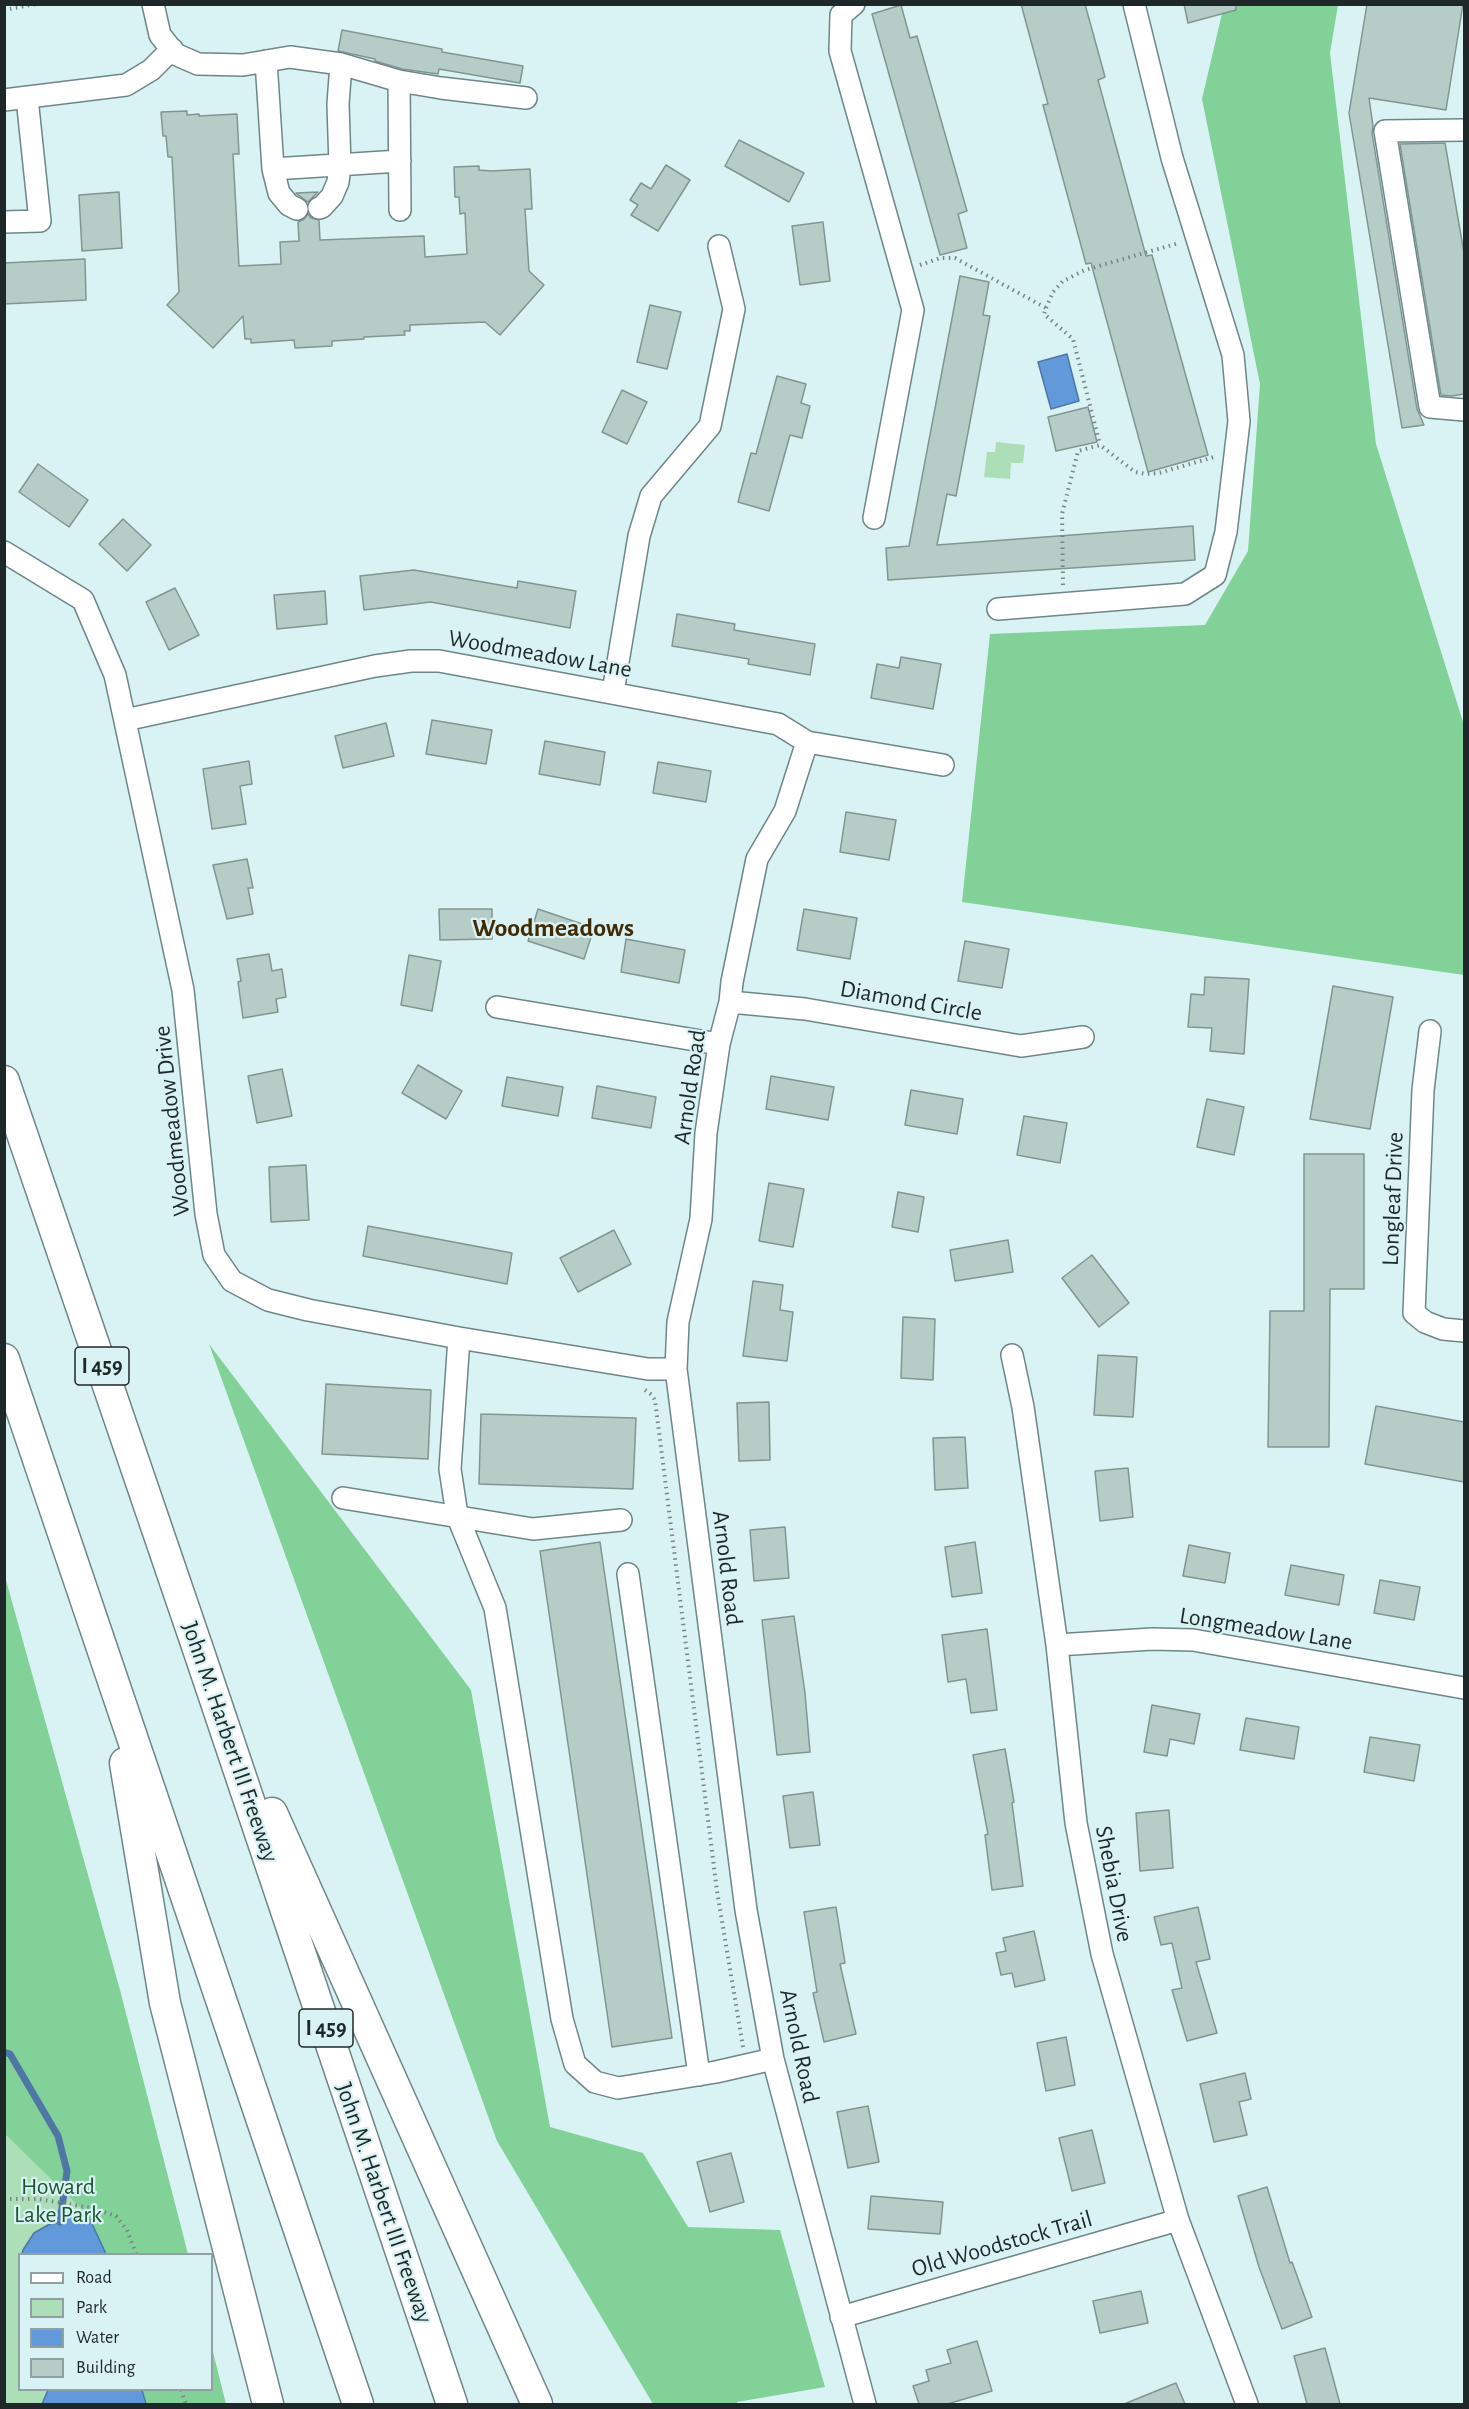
<!DOCTYPE html>
<html>
<head>
<meta charset="utf-8">
<style>
  body { margin:0 }
  #map { position:relative; width:1469px; height:2409px; overflow:hidden; background:#d9f2f4; font-family:"Alegreya Sans",sans-serif }
  canvas { display:block }
  .frame { position:absolute; inset:0; border:6px solid #1f2829; pointer-events:none }
  .legend { position:absolute; left:18px; top:2253px; width:195px; height:138px; box-sizing:border-box; background:#d9f2f4; border:2px solid #8fa1a3; margin:0; padding:8px 10px; list-style:none; font-size:18px; color:#1f2829 }
  .legend li { display:flex; align-items:center; gap:12px; height:30px }
  .legend b { width:30px; border:2px solid #8fa1a3 }
</style>
</head>
<body>
<div id="map">
<canvas width="1469" height="2409"></canvas>
<div class="frame"></div>
<ul class="legend">
<li><b style="height:8px;background:#fff"></b>Road</li>
<li><b style="height:16px;background:#acdeb8"></b>Park</li>
<li><b style="height:16px;background:#6299da"></b>Water</li>
<li><b style="height:16px;background:#b6cdc7"></b>Building</li>
</ul>
</div>
<script>
const ctx = document.querySelector('canvas').getContext('2d');
ctx.lineJoin = 'round';
function paint(path, color) { ctx.fillStyle = color; ctx.fill(path, 'evenodd'); }
const toPath = rows => new Path2D(rows.map(r => 'M' + r).join(''));
function trace(path, color, width, dash) { ctx.strokeStyle = color; ctx.lineWidth = width; ctx.lineCap = dash ? 'butt' : 'round'; ctx.setLineDash(dash || []); ctx.stroke(path); }
function label(font, color, halo, rows, align = 'center') {
  ctx.font = font + ' "Alegreya Sans",sans-serif'; ctx.lineWidth = 4.5; ctx.setLineDash([]); ctx.textBaseline = 'middle'; ctx.strokeStyle = halo; ctx.fillStyle = color; for (const [text, x, y, turn = 0] of rows) {
    ctx.save(); ctx.translate(x, y); ctx.rotate((+turn || 0) * Math.PI / 180); ctx.textAlign = isNaN(turn) ? turn : align; if (halo) ctx.strokeText(text, 0, 0); ctx.fillText(text, 0, 0); ctx.restore();
  }
}
paint(toPath([
  [996,442,1025,445,1023,463,1011,463,1010,479,984,477,987,452,995,452],
  [4,2127,187,2254,20,2254,20,2390,212,2390,224,2404,5,2404]
]), '#acdeb8');
paint(toPath([
  [1224,5,1338,5,1330,53,1376,444,1464,725,1464,975,962,902,990,634,1205,625,1248,551,1260,384,1202,99],
  [209,1344,471,1690,550,2127,643,2153,688,2227,780,2230,825,2387,737,2402,737,2404,653,2404,497,2141],
  [4,1573,120,1990,188,2254,106,2254,88,2215,5,2134],
  [212,2348,226,2404,146,2404,142,2390,212,2390]
]), '#82d198');
const water = toPath([
  [1067,354,1079,401,1051,409,1038,362,1067,354],
  [72,2213,88,2215,106,2254,22,2254,23,2250,34,2233,48,2225,60,2222,72,2213],
  [48,2390,142,2390,146,2404,42,2404,48,2390]
]);
paint(water, '#6299da');
trace(water, '#4e77a5', 1.5);
trace(toPath([
  [4,2052,10,2054,58,2136,67,2171,60,2222]
]), '#4e77a5', 7);
const building = toPath([
  [1021,4,1085,4,1105,77,1098,80,1146,256,1152,255,1208,455,1148,472,1091,263,1086,264,1043,105,1048,104,1021,4],
  [1184,4,1236,4,1236,10,1188,23,1184,4],
  [1367,4,1463,4,1446,110,1369,98,1373,126,1372,133,1417,409,1424,425,1402,428,1349,113,1367,4],
  [901,5,910,38,917,36,967,211,958,214,967,248,940,255,872,14,901,5],
  [342,30,442,49,442,52,523,66,520,83,439,69,438,74,402,69,375,61,375,59,338,51,342,30],
  [187,111,187,115,199,114,199,116,237,114,239,154,233,154,239,266,281,264,280,242,299,241,298,222,304,219,308,214,311,218,319,220,320,240,424,236,425,257,467,254,465,213,460,214,459,197,455,197,454,167,479,166,479,170,491,171,530,169,532,209,525,209,529,271,544,285,500,335,485,322,410,325,410,331,404,331,405,335,364,337,364,339,332,341,332,346,295,348,294,340,251,343,251,339,245,339,243,316,213,348,167,305,179,292,172,157,168,157,166,136,163,136,161,112,187,111],
  [739,140,804,173,789,202,725,166,739,140],
  [1445,143,1464,253,1464,394,1452,396,1441,395,1400,144,1445,143],
  [666,165,690,180,658,231,631,215,638,205,630,200,641,183,651,189,666,165],
  [119,192,122,248,82,251,79,195,119,192],
  [318,192,308,202,297,194,296,193,318,192],
  [823,222,830,281,800,285,792,226,823,222],
  [85,259,86,300,4,304,4,263,85,259],
  [960,276,989,282,983,315,990,316,956,496,947,494,937,545,1193,526,1195,560,888,580,886,548,909,546,960,276],
  [650,305,681,312,667,369,637,362,650,305],
  [777,376,806,384,801,403,810,406,802,438,790,435,769,511,738,502,751,453,756,454,777,376],
  [622,390,647,402,627,444,602,432,622,390],
  [1088,407,1097,442,1056,451,1048,417,1088,407],
  [38,464,88,500,69,527,19,492,38,464],
  [123,519,151,545,127,571,99,544,123,519],
  [414,570,517,588,518,581,576,591,570,628,431,602,364,610,360,576,414,570],
  [175,588,199,635,169,650,146,602,175,588],
  [325,591,327,624,277,629,274,595,325,591],
  [677,614,735,624,734,630,815,644,810,675,748,664,749,659,672,646,677,614],
  [901,657,941,664,933,709,871,698,877,664,899,668,901,657],
  [432,720,492,730,486,764,426,754,432,720],
  [386,723,394,756,343,768,335,736,386,723],
  [545,741,605,752,600,785,539,774,545,741],
  [249,761,252,784,240,786,246,824,212,829,203,769,249,761],
  [658,762,711,771,706,802,653,793,658,762],
  [846,812,896,820,889,860,840,852,846,812],
  [247,859,253,888,248,888,253,914,227,919,213,865,247,859],
  [439,909,492,909,492,939,440,940,439,909],
  [538,909,594,928,584,959,528,941,538,909],
  [804,909,857,918,850,959,797,950,804,909],
  [626,939,685,950,679,983,621,972,626,939],
  [965,941,1009,949,1002,988,958,981,965,941],
  [269,954,272,971,282,969,286,997,276,999,278,1012,243,1018,238,982,241,981,237,959,269,954],
  [409,955,441,961,432,1011,401,1005,409,955],
  [1205,977,1249,979,1244,1054,1210,1051,1212,1028,1188,1027,1191,994,1204,995,1205,977],
  [1333,986,1393,997,1370,1129,1310,1119,1333,986],
  [418,1065,462,1091,446,1119,402,1093,418,1065],
  [282,1069,292,1116,257,1123,248,1076,282,1069],
  [771,1076,834,1087,828,1120,766,1109,771,1076],
  [507,1077,563,1087,558,1116,502,1106,507,1077],
  [597,1086,656,1097,651,1128,592,1118,597,1086],
  [911,1090,963,1099,957,1134,905,1125,911,1090],
  [1207,1099,1244,1107,1234,1155,1197,1147,1207,1099],
  [1024,1116,1067,1123,1060,1163,1017,1155,1024,1116],
  [1304,1154,1364,1154,1364,1289,1330,1289,1329,1447,1268,1447,1270,1311,1304,1311,1304,1154],
  [306,1165,309,1220,271,1222,269,1167,306,1165],
  [769,1183,804,1189,793,1247,759,1241,769,1183],
  [898,1192,924,1197,918,1232,892,1227,898,1192],
  [368,1226,512,1253,507,1284,363,1256,368,1226],
  [614,1230,631,1264,578,1292,560,1258,614,1230],
  [1008,1240,1013,1272,955,1281,950,1250,1008,1240],
  [1092,1255,1129,1303,1099,1327,1062,1278,1092,1255],
  [753,1281,783,1285,780,1310,793,1312,787,1361,743,1356,753,1281],
  [903,1317,935,1319,933,1380,901,1378,903,1317],
  [1098,1355,1137,1357,1133,1417,1094,1415,1098,1355],
  [326,1384,431,1390,428,1459,322,1454,326,1384],
  [769,1402,770,1460,739,1461,737,1403,769,1402],
  [1376,1406,1464,1422,1464,1482,1365,1464,1376,1406],
  [481,1414,636,1418,633,1489,479,1484,481,1414],
  [965,1437,968,1488,935,1490,933,1438,965,1437],
  [1128,1468,1133,1517,1100,1521,1095,1471,1128,1468],
  [785,1527,789,1578,754,1581,750,1530,785,1527],
  [600,1542,672,2038,612,2047,540,1551,600,1542],
  [975,1542,982,1593,952,1597,945,1547,975,1542],
  [1189,1545,1230,1553,1225,1583,1183,1576,1189,1545],
  [1291,1565,1344,1575,1339,1605,1285,1595,1291,1565],
  [1380,1580,1420,1587,1414,1620,1374,1613,1380,1580],
  [794,1616,805,1693,810,1752,777,1755,762,1620,794,1616],
  [987,1629,997,1710,971,1713,966,1679,948,1682,942,1635,987,1629],
  [1152,1705,1200,1714,1194,1744,1170,1739,1167,1756,1144,1752,1152,1705],
  [1246,1718,1299,1727,1294,1759,1240,1750,1246,1718],
  [1370,1737,1420,1745,1414,1781,1364,1772,1370,1737],
  [1005,1749,1014,1802,1012,1803,1023,1886,992,1890,985,1835,988,1834,973,1755,1005,1749],
  [813,1792,820,1845,790,1848,783,1796,813,1792],
  [1169,1810,1173,1868,1140,1871,1136,1813,1169,1810],
  [836,1907,845,1963,840,1964,856,2034,824,2042,813,1993,817,1992,804,1912,836,1907],
  [1198,1907,1210,1959,1196,1962,1217,2033,1187,2041,1172,1990,1182,1988,1172,1943,1161,1945,1154,1917,1198,1907],
  [1034,1931,1045,1980,1015,1987,1012,1973,1001,1975,996,1953,1006,1951,1003,1938,1034,1931],
  [1066,2037,1075,2085,1046,2091,1037,2043,1066,2037],
  [1245,2073,1251,2099,1239,2102,1247,2135,1214,2142,1200,2084,1245,2073],
  [868,2106,879,2162,848,2168,837,2112,868,2106],
  [1092,2130,1105,2183,1072,2191,1059,2138,1092,2130],
  [731,2153,744,2202,710,2212,697,2162,731,2153],
  [1267,2187,1290,2263,1292,2262,1312,2317,1282,2329,1259,2267,1238,2196,1267,2187],
  [871,2196,943,2202,940,2234,868,2229,871,2196],
  [1141,2291,1148,2323,1100,2333,1093,2301,1141,2291],
  [977,2341,992,2391,947,2404,919,2404,913,2386,929,2381,926,2370,951,2363,947,2350,977,2341],
  [1325,2348,1340,2404,1307,2404,1294,2356,1325,2348],
  [1176,2383,1185,2404,1124,2404,1176,2383]
]);
paint(building, '#b6cdc7');
trace(building, '#809690', 1.5);
const minor = toPath([
  [153,4,160,35,175,54,198,64,243,65,290,57,341,64,399,81,441,88,526,98],
  [854,4,841,15,840,51,913,310,874,518],
  [266,61,273,169,279,193,289,205,297,209],
  [399,81,400,210],
  [4,100,126,85,151,70,172,49],
  [1464,130,1385,131,1430,407,1464,410],
  [273,169,400,161],
  [319,208,322,207,332,196,338,182,340,166,338,104,341,64],
  [4,222,40,221,27,98],
  [4,552,83,600,115,675,183,990,206,1214,214,1255,232,1281,268,1300,308,1310,459,1338,648,1369,676,1369],
  [998,609,1185,594,1215,575,1226,532,1239,421,1233,355,1172,158,1134,4],
  [613,692,639,536,651,496,710,426,734,309,719,246],
  [125,720,375,666,411,661,439,661,778,724,807,742,943,765],
  [807,742,785,811,757,859,732,982,730,1002,719,1044,706,1133,701,1219,678,1322,676,1369,746,1910,773,2059,865,2404],
  [730,1002,805,1009,1021,1046,1083,1037],
  [497,1007,719,1044],
  [1430,1031,1423,1090,1414,1313,1425,1322,1443,1329,1464,1331],
  [459,1338,450,1469,457,1515,495,1608,562,2019,575,2064,595,2082,618,2088,716,2072,773,2059],
  [1012,1355,1023,1407,1057,1645,1076,1823,1102,1954,1178,2220,1247,2404],
  [343,1498,533,1529,621,1520],
  [628,1574,699,2075],
  [1057,1645,1152,1639,1193,1640,1464,1688],
  [841,2317,1178,2220]
]);
const highway = toPath([
  [4,1081,199,1652,452,2404],
  [4,1359,358,2404],
  [125,1763,165,2003,268,2404],
  [272,1813,537,2404]
]);
trace(minor, '#6f8688', 24);
trace(highway, '#6f8688', 33);
trace(toPath([
  [4,10,36,4],
  [920,265,940,258,955,258,1046,308,1044,314,1073,339,1100,445],
  [1046,308,1053,292,1063,281,1085,270,1179,243],
  [1063,585,1062,514,1078,451,1100,445,1135,472,1146,474,1159,473,1214,457],
  [645,1390,652,1395,655,1400,717,1891,743,2047],
  [4,2199,38,2199,92,2208,116,2216,127,2230,136,2254],
  [181,2390,186,2404]
]), '#768688', 4, [1.5, 4.5]);
trace(minor, '#fff', 21);
trace(highway, '#fff', 30);
for (const [x, y, w] of [
  [102,1366,54],
  [326,2028,54]
]) { const box = new Path2D(); box.roundRect(x - w / 2, y - 19, w, 38, 4.5); ctx.fillStyle = '#d9f2f4'; ctx.fill(box); trace(box, '#1f2829', 1.5); }
label('bold 22px', '#1f2829', null, [
  ["I 459",102,1366],
  ["I 459",326,2028]
]);
label('24px', '#1f2829', '#d9f2f4', [
  ["Woodmeadow Lane",540,654,10],
  ["Diamond Circle",911,1001,10],
  ["Arnold Road",690,1087,-82],
  ["Woodmeadow Drive",172,1121,-96],
  ["Longleaf Drive",1393,1199,-88],
  ["Arnold Road",727,1568,83],
  ["Longmeadow Lane",1266,1629,9],
  ["John M. Harbert III Freeway",230,1742,71],
  ["Shebia Drive",1114,1884,79],
  ["Arnold Road",799,2046,78],
  ["John M. Harbert III Freeway",384,2203,71],
  ["Old Woodstock Trail",1002,2244,-16]
]);
label('24px', '#1c5530', '#d9f2f4', [
  ["Howard",58,2187],
  ["Lake Park",58,2215]
]);
label('bold 26px', '#402b05', '#d9f2f4', [
  ["Woodmeadows",553,928]
]);
</script>
</body>
</html>
